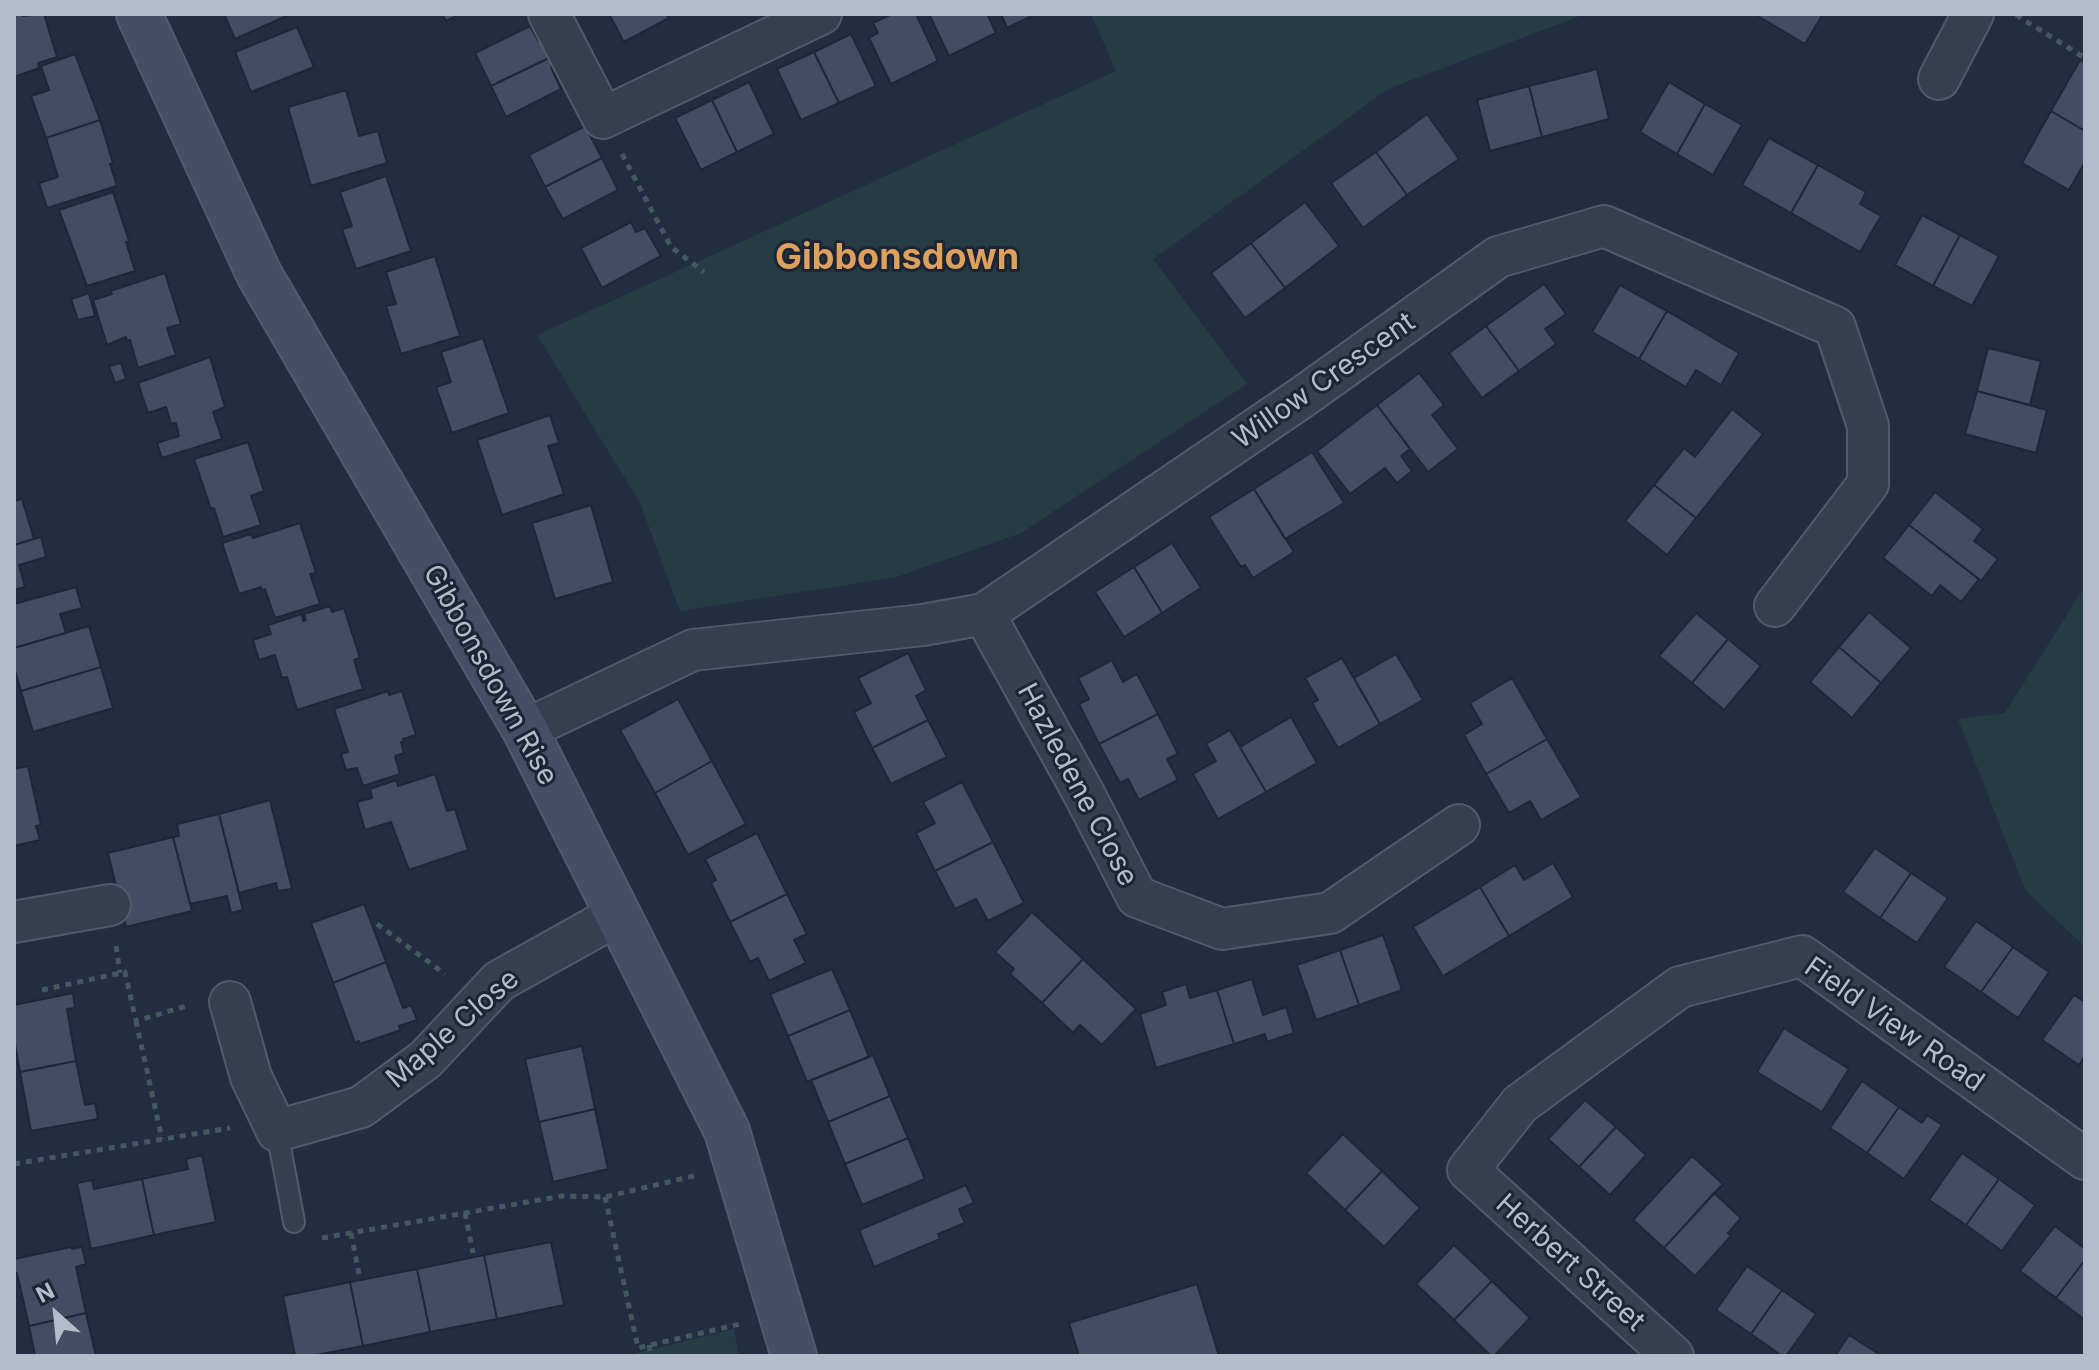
<!DOCTYPE html>
<html>
<head>
<meta charset="utf-8">
<style>
  body { margin:0 }
  #map { position:relative; width:2099px; height:1370px; overflow:hidden; background:#232d41; font-family:Inter,sans-serif }
  canvas { display:block }
  .frame { position:absolute; inset:0; border:16px solid #b4bbcb; pointer-events:none }
  .north { position:absolute; left:16px; top:1274px; width:80px; height:80px; -webkit-text-stroke:6px #1c2436; paint-order:stroke; rotate:333deg; font-size:22px; font-weight:700; line-height:32px; text-align:center; color:#b4bbcb }
  .north::after { content:''; display:block; margin:auto; width:28px; height:36px; background:#b4bbcb; clip-path:polygon(50% 0,100% 100%,50% 72%,0 100%) }
</style>
</head>
<body>
<div id="map">
<canvas width="2099" height="1370"></canvas>
<div class="frame"></div>
<div class="north">N</div>
</div>
<script>
const ctx = document.querySelector('canvas').getContext('2d');
ctx.lineJoin = 'round';
function paint(path, color) { ctx.fillStyle = color; ctx.fill(path, 'evenodd'); }
const toPath = rows => new Path2D(rows.map(r => 'M' + r).join(''));
function trace(path, color, width, dash) { ctx.strokeStyle = color; ctx.lineWidth = width; ctx.lineCap = dash ? 'butt' : 'round'; ctx.setLineDash(dash || []); ctx.stroke(path); }
function label(font, color, halo, rows, align = 'center') {
  ctx.font = font + ' Inter,sans-serif'; ctx.lineWidth = 6; ctx.setLineDash([]); ctx.textBaseline = 'middle'; ctx.strokeStyle = halo; ctx.fillStyle = color; for (const [text, x, y, turn = 0] of rows) {
    ctx.save(); ctx.translate(x, y); ctx.rotate((+turn || 0) * Math.PI / 180); ctx.textAlign = isNaN(turn) ? turn : align; if (halo) ctx.strokeText(text, 0, 0); ctx.fillText(text, 0, 0); ctx.restore();
  }
}
paint(toPath([
  [1091,14,1585,14,1388,89,1153,259,1247,384,1021,533,897,577,680,611,640,503,537,335,1116,71],
  [2085,586,2085,947,2026,891,1958,719,2005,713],
  [734,1329,739,1356,624,1356]
]), '#253c42');
const building = toPath([
  [20,14,23,16,44,14,57,57,38,63,39,68,14,77,14,16,20,14],
  [224,14,291,14,235,39,224,14],
  [442,14,461,14,446,21,442,14],
  [609,14,666,14,669,18,624,42,609,14],
  [892,14,916,14,938,61,891,84,869,38,878,33,873,23,892,14],
  [929,14,987,14,996,33,949,56,929,14],
  [1001,14,1036,14,1007,28,1001,14],
  [1759,14,1823,14,1805,44,1758,16,1759,14],
  [530,26,539,42,543,40,551,57,491,86,475,53,530,26],
  [297,27,314,67,251,92,235,52,297,27],
  [851,34,876,86,839,103,814,52,851,34],
  [814,52,839,103,801,120,777,69,814,52],
  [75,54,100,120,46,138,31,96,49,90,41,66,75,54],
  [551,57,556,66,551,67,561,89,506,117,491,86,551,57],
  [2080,60,2085,63,2085,131,2051,111,2080,60],
  [1597,69,1609,119,1542,137,1529,86,1597,69],
  [749,82,774,134,737,152,712,100,749,82],
  [1669,82,1705,104,1677,154,1640,132,1669,82],
  [1529,86,1542,137,1490,151,1477,100,1529,86],
  [346,90,359,136,378,131,387,163,311,186,288,107,346,90],
  [712,100,737,152,701,170,675,118,712,100],
  [1705,104,1742,125,1713,175,1677,154,1705,104],
  [2051,111,2085,131,2085,162,2069,190,2022,163,2051,111],
  [1427,114,1459,159,1407,195,1376,152,1427,114],
  [100,120,113,163,110,164,117,186,47,208,39,183,58,177,46,138,100,120],
  [585,126,602,158,545,187,529,155,585,126],
  [1769,138,1818,165,1791,213,1742,185,1769,138],
  [1376,152,1407,195,1363,228,1331,183,1376,152],
  [602,158,618,190,563,219,545,187,602,158],
  [1818,165,1866,192,1860,204,1881,216,1860,252,1791,213,1818,165],
  [386,176,411,251,356,269,342,229,352,226,340,192,386,176],
  [113,192,129,241,126,242,135,271,87,286,59,210,113,192],
  [1305,202,1339,246,1285,288,1251,243,1305,202],
  [1922,215,1960,235,1933,286,1895,265,1922,215],
  [631,222,636,232,645,228,661,256,602,288,581,248,631,222],
  [1960,235,1999,256,1972,306,1933,286,1960,235],
  [1251,243,1285,288,1245,318,1211,273,1251,243],
  [435,256,460,336,401,354,386,306,396,304,386,272,435,256],
  [165,273,181,324,167,328,176,355,138,368,130,340,127,341,126,337,107,345,93,300,112,294,110,291,165,273],
  [1544,284,1566,314,1545,329,1556,344,1519,371,1486,326,1544,284],
  [1620,285,1667,311,1639,359,1592,332,1620,285],
  [89,293,95,316,78,320,71,299,89,293],
  [1667,311,1739,353,1721,385,1696,370,1686,387,1639,359,1667,311],
  [1486,326,1519,371,1482,398,1449,353,1486,326],
  [483,338,509,413,452,433,436,387,451,382,441,352,483,338],
  [1988,348,2041,361,2030,405,1977,391,1988,348],
  [210,357,225,407,213,412,222,439,162,458,157,443,179,436,176,423,171,424,166,407,148,413,138,383,210,357],
  [121,363,126,379,115,383,109,366,121,363],
  [1419,373,1444,405,1432,415,1458,449,1428,472,1377,405,1419,373],
  [1977,391,2047,410,2036,453,1965,434,1977,391],
  [1377,405,1410,449,1401,456,1412,471,1397,483,1385,468,1350,494,1317,451,1377,405],
  [1732,409,1763,434,1696,518,1654,485,1684,448,1695,457,1732,409],
  [550,415,559,443,548,446,564,494,502,515,477,440,550,415],
  [248,442,264,491,251,496,261,525,223,537,214,508,211,509,194,459,248,442],
  [1312,452,1344,503,1285,539,1254,489,1312,452],
  [1654,485,1696,518,1667,555,1625,521,1654,485],
  [1254,489,1294,552,1253,578,1245,565,1241,567,1209,517,1254,489],
  [1935,492,1983,529,1974,541,1998,559,1981,581,1909,525,1935,492],
  [22,499,34,539,14,545,14,501,22,499],
  [591,505,613,582,555,599,532,523,591,505],
  [300,523,316,573,310,574,320,604,275,618,265,589,262,590,261,587,239,594,222,543,251,534,253,538,300,523],
  [1909,525,1979,579,1961,602,1940,585,1932,596,1883,558,1909,525],
  [41,537,46,557,19,565,25,587,14,590,14,545,41,537],
  [1172,543,1201,588,1162,613,1134,567,1172,543],
  [1134,567,1162,613,1124,637,1095,592,1134,567],
  [76,587,82,608,60,614,66,633,14,648,14,604,76,587],
  [330,606,332,612,344,608,360,658,354,660,363,689,297,710,287,677,282,678,275,655,259,660,253,640,271,634,268,625,302,614,303,621,306,620,304,614,330,606],
  [1869,612,1911,648,1881,683,1839,647,1869,612],
  [1696,613,1728,639,1692,683,1659,656,1696,613],
  [89,626,101,667,21,691,14,667,14,648,89,626],
  [1728,639,1761,666,1724,710,1692,683,1728,639],
  [1839,647,1881,683,1852,718,1810,682,1839,647],
  [908,653,926,690,916,696,928,720,872,748,854,712,871,703,858,678,908,653],
  [1396,654,1423,700,1380,724,1354,678,1396,654],
  [1342,658,1380,724,1338,748,1312,703,1318,700,1305,678,1342,658],
  [1112,660,1123,682,1137,674,1158,714,1099,744,1079,704,1089,699,1078,678,1112,660],
  [101,667,113,708,33,732,21,691,101,667],
  [1512,678,1547,739,1486,774,1464,735,1482,724,1470,703,1512,678],
  [388,691,389,695,402,691,416,735,403,739,404,741,401,742,404,753,395,756,400,774,363,786,357,768,346,770,341,754,348,752,334,709,388,691],
  [678,699,712,761,655,793,620,730,678,699],
  [1158,714,1178,754,1167,759,1178,780,1139,800,1128,779,1120,783,1099,744,1158,714],
  [1291,717,1317,763,1266,792,1240,747,1291,717],
  [928,720,947,757,891,784,872,748,928,720],
  [1230,730,1266,792,1218,819,1193,774,1216,761,1206,744,1230,730],
  [1547,739,1581,797,1541,820,1530,801,1509,813,1486,774,1547,739],
  [712,761,746,824,688,855,655,793,712,761],
  [28,766,41,825,36,826,40,840,14,846,14,769,28,766],
  [435,774,447,811,455,809,468,850,409,870,391,822,365,830,357,802,372,798,370,789,396,780,398,786,435,774],
  [962,782,993,842,935,871,916,833,935,823,923,802,962,782],
  [270,800,292,889,278,891,276,883,239,893,219,814,270,800],
  [219,814,243,910,231,913,227,896,190,904,173,837,179,836,177,824,219,814],
  [757,833,787,894,730,922,711,883,716,880,705,859,757,833],
  [173,837,192,911,126,927,108,853,173,837],
  [993,842,1024,903,988,921,976,899,955,909,935,871,993,842],
  [1875,848,1911,873,1880,918,1843,892,1875,848],
  [1553,863,1573,897,1509,936,1480,887,1515,865,1524,880,1553,863],
  [1911,873,1948,898,1917,943,1880,918,1911,873],
  [1480,887,1509,936,1443,976,1413,927,1480,887],
  [787,894,807,934,794,940,806,963,769,981,758,958,750,962,730,922,787,894],
  [364,904,386,962,333,983,311,923,364,904],
  [1032,912,1083,959,1042,1003,1010,974,1014,969,995,952,1032,912],
  [1976,921,2013,947,1981,992,1944,967,1976,921],
  [1383,935,1402,990,1359,1005,1340,950,1383,935],
  [2013,947,2049,972,2018,1018,1981,992,2013,947],
  [1340,950,1359,1005,1316,1020,1297,965,1340,950],
  [1083,959,1136,1009,1102,1045,1080,1025,1073,1033,1042,1003,1083,959],
  [386,962,403,1008,411,1005,417,1020,399,1026,401,1030,360,1044,359,1041,355,1043,333,983,386,962],
  [832,969,850,1010,788,1036,770,994,832,969],
  [1252,979,1263,1015,1286,1007,1294,1033,1267,1042,1265,1034,1234,1044,1217,990,1252,979],
  [1186,984,1190,998,1217,990,1234,1044,1156,1068,1140,1014,1166,1005,1162,992,1186,984],
  [73,993,75,1008,67,1009,76,1061,20,1072,14,1038,14,1005,73,993],
  [2074,995,2085,1002,2085,1056,2079,1065,2042,1040,2074,995],
  [850,1010,869,1057,807,1082,788,1036,850,1010],
  [1784,1028,1849,1069,1822,1112,1757,1072,1784,1028],
  [582,1046,595,1109,539,1122,525,1059,582,1046],
  [873,1055,890,1096,828,1122,811,1080,873,1055],
  [76,1061,85,1105,95,1103,98,1119,31,1131,20,1072,76,1061],
  [1862,1081,1899,1107,1867,1153,1830,1128,1862,1081],
  [890,1096,908,1138,845,1164,828,1122,890,1096],
  [1585,1100,1616,1127,1579,1167,1548,1139,1585,1100],
  [1899,1107,1922,1123,1927,1115,1942,1125,1904,1179,1867,1153,1899,1107],
  [595,1109,608,1169,553,1182,539,1122,595,1109],
  [1616,1127,1646,1155,1610,1195,1579,1167,1616,1127],
  [1343,1134,1382,1171,1345,1210,1306,1173,1343,1134],
  [908,1138,925,1179,862,1205,845,1164,908,1138],
  [1962,1153,1999,1179,1966,1225,1929,1200,1962,1153],
  [202,1155,216,1222,154,1235,142,1179,188,1169,186,1159,202,1155],
  [1692,1156,1723,1184,1664,1248,1633,1220,1692,1156],
  [1382,1171,1420,1208,1384,1247,1345,1210,1382,1171],
  [142,1179,154,1235,91,1249,77,1183,92,1180,94,1189,142,1179],
  [1999,1179,2035,1205,2002,1251,1966,1225,1999,1179],
  [966,1185,974,1203,959,1209,965,1223,938,1234,940,1239,874,1267,859,1230,966,1185],
  [1714,1193,1741,1218,1728,1233,1731,1236,1695,1276,1664,1248,1714,1193],
  [2055,1226,2085,1249,2085,1260,2056,1298,2020,1271,2055,1226],
  [551,1242,564,1305,497,1319,484,1255,551,1242],
  [1454,1245,1492,1281,1454,1320,1416,1284,1454,1245],
  [71,1247,72,1249,82,1247,86,1264,76,1267,86,1313,29,1326,17,1273,14,1274,14,1259,71,1247],
  [484,1255,497,1319,430,1332,417,1269,484,1255],
  [2085,1260,2085,1320,2056,1298,2085,1260],
  [1747,1266,1782,1290,1751,1334,1716,1310,1747,1266],
  [417,1269,430,1332,363,1346,350,1282,417,1269],
  [1492,1281,1530,1318,1494,1356,1491,1356,1454,1320,1492,1281],
  [350,1282,363,1346,311,1356,295,1356,283,1296,350,1282],
  [1197,1284,1219,1356,1079,1356,1069,1323,1197,1284],
  [1782,1290,1816,1314,1786,1356,1782,1356,1751,1334,1782,1290],
  [86,1313,96,1356,35,1356,29,1326,86,1313],
  [1849,1335,1882,1356,1835,1356,1849,1335]
]);
paint(building, '#424c63');
trace(building, '#1e2638', 2);
const lane = toPath([
  [277,1131,294,1222]
]);
const street = toPath([
  [549,14,603,118,821,14],
  [1939,79,1973,14],
  [984,614,1083,792,1137,897,1222,929,1330,913,1459,825],
  [525,730,693,650,923,625,984,614,1304,396,1498,257,1604,226,1835,327,1868,426,1868,484,1775,606],
  [14,922,110,905],
  [230,1002,251,1077,277,1131,361,1107,426,1059,499,981,619,914],
  [1673,1356,1468,1170,1520,1104,1680,987,1802,956,2085,1159]
]);
const secondary = toPath([
  [139,14,259,274,525,730,727,1131,794,1356]
]);
trace(lane, '#525a6b', 24);
trace(street, '#525a6b', 44);
trace(secondary, '#525a6b', 48);
trace(toPath([
  [2016,15,2085,58],
  [622,154,671,247,704,272],
  [377,924,445,974],
  [116,946,120,973],
  [42,990,125,972,136,1021,190,1005],
  [136,1021,162,1139],
  [14,1164,230,1128],
  [605,1197,638,1348,740,1324],
  [465,1213,473,1253],
  [351,1233,359,1274],
  [322,1238,562,1196,605,1197,694,1176],
  [649,1345,651,1356]
]), '#43595f', 5, [6, 6]);
trace(lane, '#373f51', 20);
trace(street, '#373f51', 40);
trace(secondary, '#454e64', 44);
label('28px', '#b4bbcb', '#1c2436', [
  ["Willow Crescent",1324,381,-35],
  ["Gibbonsdown Rise",490,675,61],
  ["Hazledene Close",1077,785,62],
  ["Field View Road",1894,1025,35],
  ["Maple Close",453,1029,-41],
  ["Herbert Street",1570,1263,42]
]);
label('bold 36px', '#dda05d', '#1c2436', [
  ["Gibbonsdown",897,258]
]);
</script>
</body>
</html>
